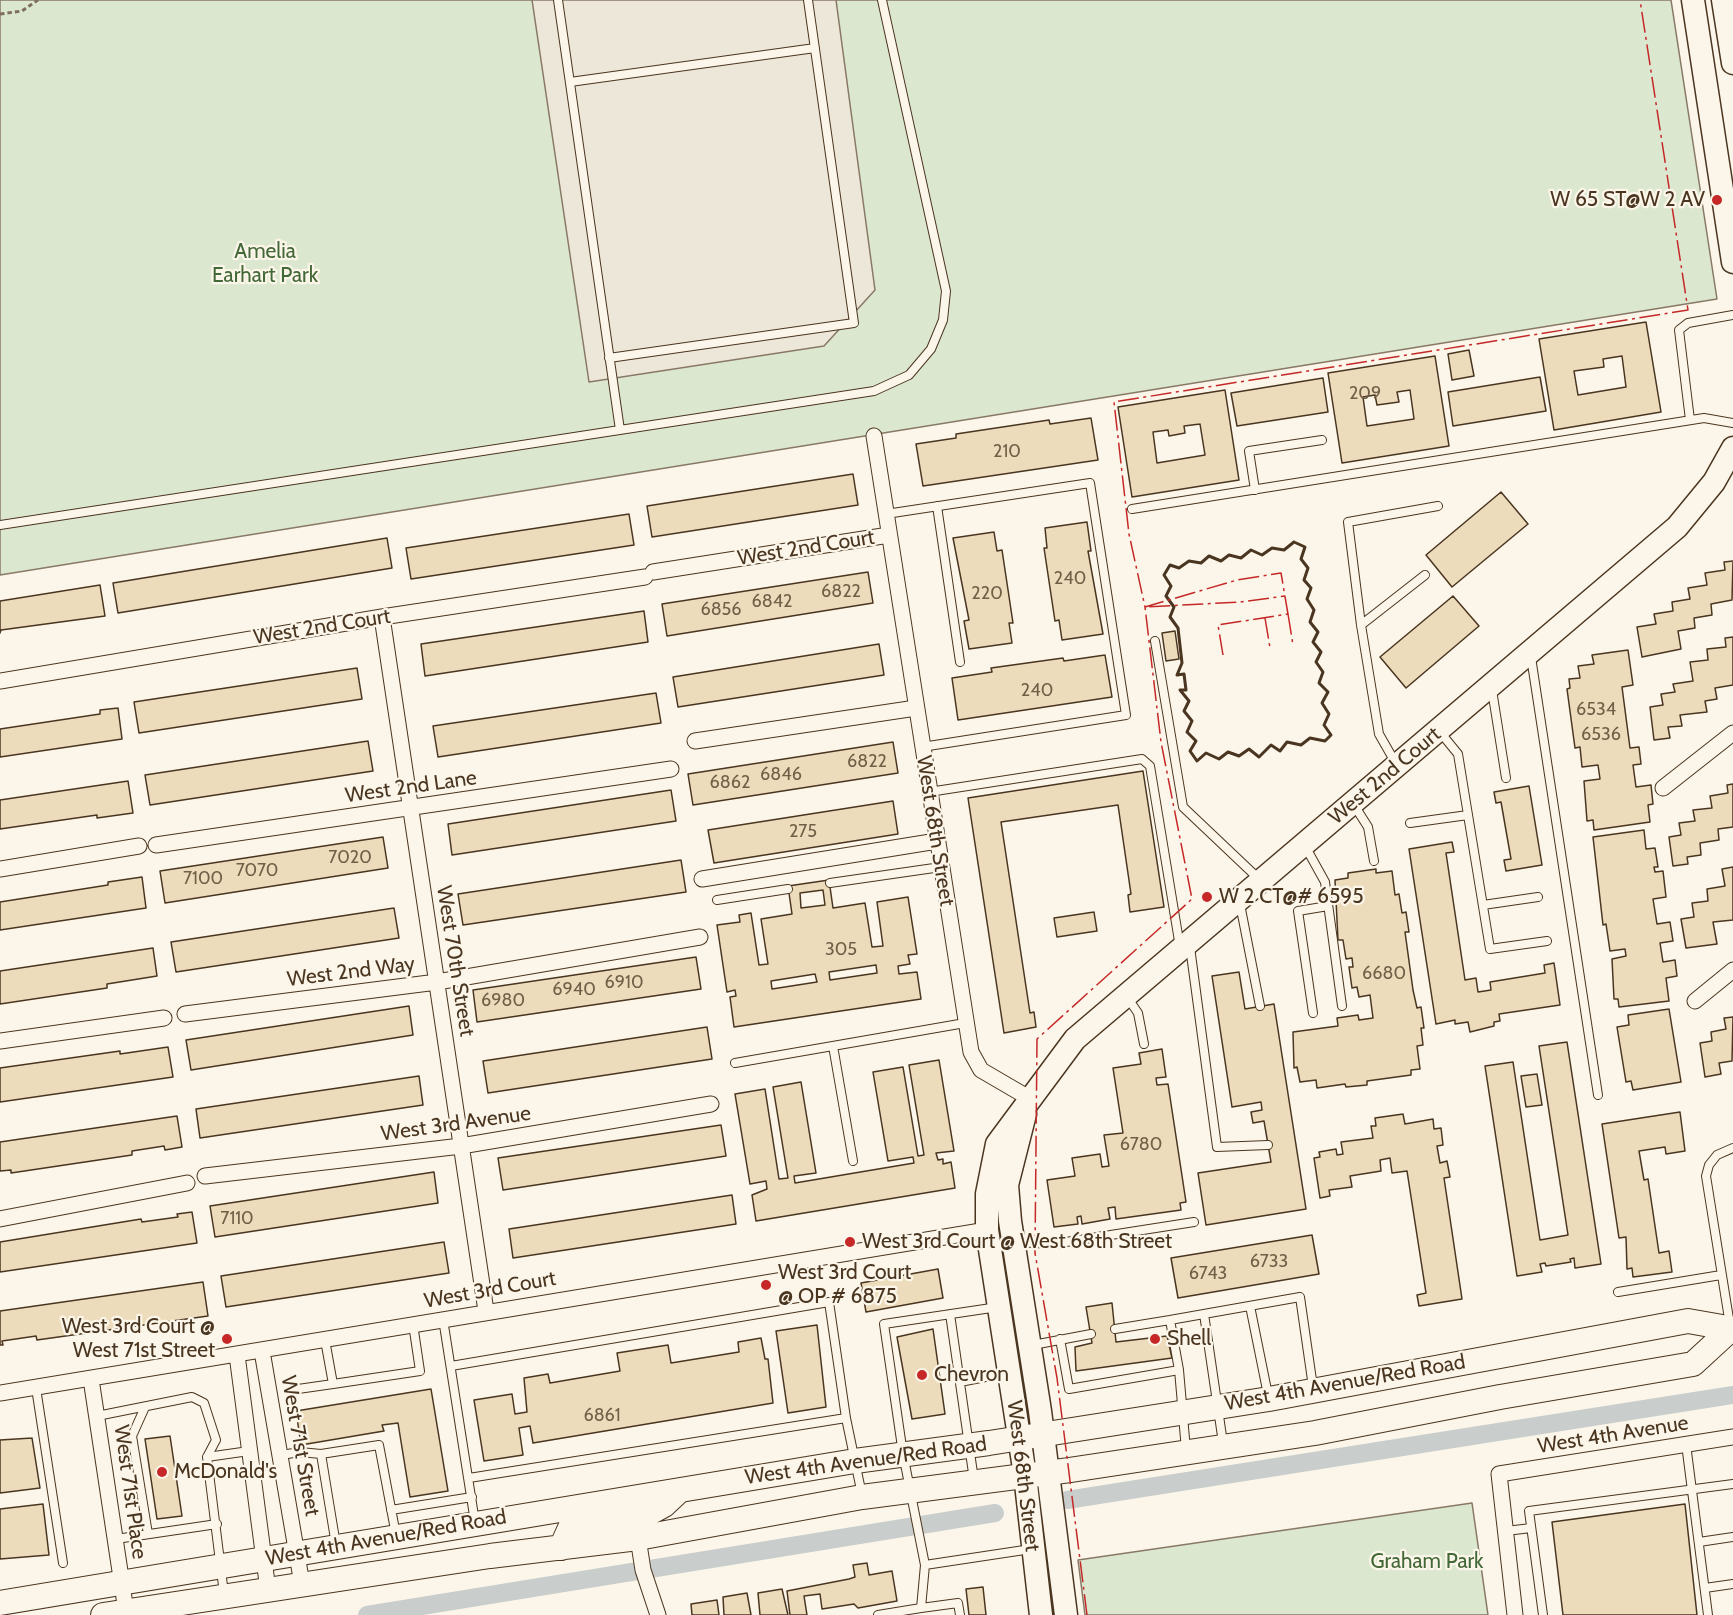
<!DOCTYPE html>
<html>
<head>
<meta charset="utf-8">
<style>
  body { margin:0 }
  canvas { display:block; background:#fbf6e9 }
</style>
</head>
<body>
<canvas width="1733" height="1615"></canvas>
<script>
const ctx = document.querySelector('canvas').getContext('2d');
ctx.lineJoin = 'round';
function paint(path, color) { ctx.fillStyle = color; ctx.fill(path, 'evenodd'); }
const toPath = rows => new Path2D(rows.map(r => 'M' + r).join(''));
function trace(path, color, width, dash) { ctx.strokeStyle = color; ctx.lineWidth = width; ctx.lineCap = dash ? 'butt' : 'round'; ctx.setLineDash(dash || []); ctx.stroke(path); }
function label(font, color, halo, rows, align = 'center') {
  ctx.font = font + ' Cabin,sans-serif'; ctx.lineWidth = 4.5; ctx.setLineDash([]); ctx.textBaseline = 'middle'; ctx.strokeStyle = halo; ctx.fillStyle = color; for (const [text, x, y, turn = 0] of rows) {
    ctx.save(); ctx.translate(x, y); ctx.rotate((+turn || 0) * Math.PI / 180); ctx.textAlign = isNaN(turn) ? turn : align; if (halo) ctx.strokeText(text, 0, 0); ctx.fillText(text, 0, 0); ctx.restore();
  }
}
const green = toPath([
  [0,0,1671,0,1717,299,0,575,0,0],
  [1472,1503,1488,1615,1085,1615,1078,1560,1472,1503]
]);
paint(green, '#dce7d0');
trace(green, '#887966', 1.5);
const parking = toPath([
  [532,0,836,0,875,290,824,346,589,382,532,0]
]);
paint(parking, '#ede7d9');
trace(parking, '#887966', 1.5);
trace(toPath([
  [1067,1500,1733,1395],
  [367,1615,995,1513]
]), '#c9cecd', 18);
const building = toPath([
  [1646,322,1661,412,1554,430,1539,339,1646,322],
  [1622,356,1626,387,1578,395,1574,371,1604,367,1603,359,1622,356],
  [1469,350,1474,376,1452,380,1448,354,1469,350],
  [1435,356,1449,446,1342,463,1328,373,1435,356],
  [1410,390,1414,419,1367,426,1363,397,1375,395,1377,405,1399,402,1397,392,1410,390],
  [1540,377,1546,411,1453,426,1448,392,1540,377],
  [1323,378,1328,412,1237,426,1231,393,1323,378],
  [1225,390,1239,480,1132,497,1118,407,1225,390],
  [1200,424,1205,455,1157,463,1153,432,1168,430,1169,436,1185,433,1184,426,1200,424],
  [1091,418,1098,460,923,486,916,444,956,438,956,434,1049,420,1050,424,1091,418],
  [853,474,858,505,652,537,647,506,853,474],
  [1501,492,1528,524,1452,587,1426,555,1501,492],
  [629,514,634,545,411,579,406,548,629,514],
  [1087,522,1091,551,1088,551,1103,634,1062,640,1059,620,1055,621,1044,548,1047,548,1045,528,1087,522],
  [994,532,997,551,1002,550,1013,623,1009,623,1012,643,969,649,964,621,969,620,953,538,994,532],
  [387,538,392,568,118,613,113,583,387,538],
  [1733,561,1732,600,1711,604,1712,615,1694,618,1695,628,1678,631,1681,649,1642,657,1637,627,1656,624,1654,614,1673,611,1672,602,1690,599,1688,588,1707,585,1705,573,1725,570,1724,562,1733,561],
  [868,572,873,603,667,636,662,604,868,572],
  [100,585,105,616,1,630,0,633,0,601,100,585],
  [1453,596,1479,626,1406,688,1380,657,1453,596],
  [644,611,648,642,425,676,421,644,644,611],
  [1175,631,1179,659,1166,661,1162,633,1175,631],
  [1733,637,1733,685,1715,688,1717,699,1705,701,1707,712,1680,715,1682,726,1668,727,1670,738,1654,740,1650,707,1663,705,1661,694,1675,692,1673,684,1693,681,1690,662,1708,660,1707,649,1726,647,1725,638,1733,637],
  [879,644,884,675,678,707,673,677,879,644],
  [1628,650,1633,685,1622,687,1630,748,1639,747,1641,764,1633,765,1636,787,1651,785,1653,804,1648,805,1650,822,1594,830,1593,820,1587,821,1584,781,1600,779,1598,765,1582,767,1580,747,1575,748,1567,689,1570,688,1569,679,1580,678,1578,666,1594,664,1592,655,1628,650],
  [1105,655,1112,697,958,720,952,678,992,672,991,668,1063,658,1064,661,1105,655],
  [357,668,362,699,139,733,134,702,357,668],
  [656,693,661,723,438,757,433,726,656,693],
  [118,708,122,739,0,757,0,729,100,714,100,710,118,708],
  [368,741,373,771,150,805,145,775,368,741],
  [893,742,898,773,693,805,688,774,893,742],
  [1143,771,1164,907,1130,912,1128,895,1131,894,1118,805,1001,822,1030,1013,1034,1012,1036,1027,1004,1033,968,798,1143,771],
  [128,781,133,813,97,818,97,815,0,829,0,800,128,781],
  [1733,784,1733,827,1718,829,1719,840,1700,843,1701,855,1687,857,1688,864,1673,866,1669,837,1681,835,1679,823,1695,821,1693,810,1712,808,1710,796,1728,793,1727,785,1733,784],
  [1529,786,1542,865,1506,871,1504,860,1511,859,1501,802,1496,803,1494,792,1529,786],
  [671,790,676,821,452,855,448,824,671,790],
  [893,801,898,834,714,863,708,830,893,801],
  [1644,830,1646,849,1655,848,1658,867,1654,867,1655,872,1663,871,1666,897,1653,899,1657,924,1670,922,1673,941,1660,943,1663,962,1675,960,1677,976,1666,978,1669,1001,1619,1007,1618,999,1614,999,1612,959,1626,956,1625,949,1610,951,1606,924,1603,925,1593,837,1644,830],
  [383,837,388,868,165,903,160,871,383,837],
  [1452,842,1454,852,1446,853,1465,980,1476,978,1478,992,1491,990,1490,982,1545,973,1544,965,1554,963,1560,1005,1499,1014,1500,1021,1494,1022,1494,1026,1470,1032,1468,1022,1455,1024,1455,1020,1436,1024,1409,849,1452,842],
  [681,860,686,892,463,925,458,894,681,860],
  [1733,867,1733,920,1713,922,1717,944,1686,948,1681,919,1694,917,1692,903,1708,901,1707,889,1725,886,1722,869,1733,867],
  [1376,869,1376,873,1392,871,1395,895,1399,894,1402,913,1406,912,1409,932,1405,932,1413,990,1417,1008,1421,1007,1424,1028,1421,1028,1423,1045,1417,1046,1420,1069,1411,1070,1411,1075,1367,1081,1367,1085,1346,1087,1345,1084,1317,1088,1316,1080,1300,1082,1297,1067,1294,1068,1293,1032,1338,1026,1337,1018,1358,1015,1359,1020,1373,1018,1370,995,1359,997,1357,987,1352,988,1349,967,1353,967,1352,958,1346,959,1343,940,1338,940,1335,880,1348,878,1348,873,1376,869],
  [142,877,146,908,0,930,0,902,108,885,108,882,142,877],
  [829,880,833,908,865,903,872,947,883,946,877,902,908,897,917,954,908,955,910,964,898,966,899,974,917,972,921,999,734,1027,730,997,736,996,735,990,727,992,717,925,740,922,739,915,751,913,759,965,768,964,761,919,792,914,788,886,829,880],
  [823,890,825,905,801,908,800,893,823,890],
  [876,965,877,973,830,980,829,972,876,965],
  [815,974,817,982,772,989,771,981,815,974],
  [394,908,399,938,176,972,171,942,394,908],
  [1094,912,1097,931,1057,937,1054,918,1094,912],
  [153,948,157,976,107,984,107,988,0,1004,0,971,153,948],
  [696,957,701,989,477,1022,473,990,696,957],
  [1239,972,1245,1009,1274,1004,1306,1209,1206,1225,1198,1173,1271,1162,1264,1121,1253,1123,1251,1112,1262,1110,1261,1102,1232,1107,1212,976,1239,972],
  [409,1006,413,1035,191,1070,186,1040,409,1006],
  [1669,1009,1681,1082,1633,1090,1631,1081,1626,1082,1617,1027,1629,1025,1628,1015,1669,1009],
  [1733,1017,1732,1061,1719,1063,1721,1074,1705,1077,1700,1043,1712,1041,1711,1032,1726,1029,1724,1018,1733,1017],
  [707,1027,712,1059,488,1093,483,1061,707,1027],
  [1567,1042,1601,1264,1575,1268,1574,1258,1570,1259,1571,1262,1546,1266,1545,1263,1540,1264,1542,1272,1517,1276,1485,1066,1513,1062,1540,1240,1568,1235,1539,1046,1567,1042],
  [168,1047,173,1077,0,1102,0,1068,120,1051,120,1054,168,1047],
  [1162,1049,1166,1077,1156,1078,1157,1085,1168,1084,1186,1202,1180,1203,1181,1210,1116,1219,1115,1207,1108,1208,1110,1219,1082,1224,1081,1216,1077,1217,1078,1224,1054,1227,1047,1180,1075,1176,1072,1158,1100,1154,1102,1167,1109,1166,1104,1135,1123,1133,1113,1068,1141,1064,1139,1053,1162,1049],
  [939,1060,954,1151,936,1153,938,1160,943,1159,943,1164,951,1162,955,1188,756,1221,752,1195,767,1189,766,1181,750,1184,735,1094,765,1089,779,1179,788,1178,773,1087,801,1082,816,1173,794,1176,795,1183,914,1163,913,1157,888,1161,873,1072,903,1067,918,1156,924,1155,909,1065,939,1060],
  [1537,1074,1542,1105,1526,1107,1521,1076,1537,1074],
  [419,1076,423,1105,200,1138,196,1109,419,1076],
  [1680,1112,1685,1151,1666,1154,1665,1147,1639,1151,1644,1180,1648,1179,1659,1253,1669,1251,1672,1272,1633,1277,1632,1268,1627,1269,1626,1237,1619,1238,1602,1124,1680,1112],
  [1403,1114,1405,1124,1433,1119,1434,1129,1441,1128,1443,1145,1437,1146,1440,1163,1447,1161,1450,1177,1444,1178,1462,1299,1419,1306,1417,1295,1426,1293,1407,1171,1392,1173,1390,1158,1380,1160,1381,1171,1350,1176,1352,1187,1329,1190,1330,1196,1320,1198,1314,1158,1320,1157,1319,1152,1336,1149,1337,1155,1343,1154,1341,1142,1373,1138,1371,1126,1376,1126,1375,1118,1403,1114],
  [177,1116,182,1147,165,1150,164,1146,132,1151,132,1155,11,1173,11,1170,0,1171,0,1142,177,1116],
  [721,1125,726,1156,503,1190,498,1158,721,1125],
  [434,1172,438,1203,215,1237,210,1206,434,1172],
  [732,1195,736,1224,513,1258,509,1229,732,1195],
  [192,1212,197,1243,0,1272,0,1242,141,1219,142,1222,178,1217,177,1214,192,1212],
  [1312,1235,1319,1274,1178,1298,1171,1258,1312,1235],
  [444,1242,449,1273,226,1307,221,1276,444,1242],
  [938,1269,943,1298,866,1312,861,1283,938,1269],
  [203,1282,208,1316,37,1340,36,1336,2,1341,3,1345,0,1345,0,1311,203,1282],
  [1112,1303,1116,1342,1167,1336,1172,1358,1076,1371,1075,1347,1092,1343,1086,1307,1112,1303],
  [817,1325,826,1407,788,1413,776,1331,817,1325],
  [933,1329,945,1414,912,1419,897,1337,933,1329],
  [761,1338,765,1359,768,1359,773,1403,533,1443,530,1426,519,1428,523,1455,484,1461,474,1400,512,1394,515,1414,527,1412,524,1378,548,1374,550,1383,620,1371,617,1353,668,1345,671,1363,739,1352,738,1342,761,1338],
  [431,1389,448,1491,410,1497,398,1423,382,1425,384,1431,301,1445,296,1411,431,1389],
  [170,1436,182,1516,157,1519,145,1439,170,1436],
  [32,1438,40,1488,0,1493,0,1440,32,1438],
  [43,1504,49,1555,0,1559,0,1509,43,1504],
  [1685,1504,1697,1615,1563,1615,1552,1522,1685,1504],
  [867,1563,869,1575,892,1571,897,1601,858,1608,854,1604,822,1609,820,1594,804,1596,807,1615,790,1615,787,1591,849,1579,855,1577,853,1565,867,1563],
  [983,1587,986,1615,969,1615,966,1589,983,1587],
  [782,1589,788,1615,760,1615,758,1593,782,1589],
  [747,1593,751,1615,724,1615,723,1597,747,1593],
  [717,1600,719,1615,692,1615,691,1604,717,1600]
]);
paint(building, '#ecdcbc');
trace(building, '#4a3520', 1.5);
const service = toPath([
  [558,0,620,430],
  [570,82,815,48],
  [609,358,854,323,808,0],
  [1690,420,1679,330,1688,323,1733,315],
  [1255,490,1249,451,1322,440],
  [937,506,960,662],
  [1132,509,1704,418,1733,423],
  [886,514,1090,483,1126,715,922,747],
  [0,525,874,391,909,375,931,349,943,320,946,291,882,0],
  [1361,625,1425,575],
  [1155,641,1183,807,1260,880],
  [1531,657,1598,1095],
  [1492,690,1506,778],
  [1440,732,1458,754,1490,949,1547,941],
  [1395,762,1379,734,1361,625,1348,522,1438,506],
  [929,792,1142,759,1150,766,1180,947],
  [1354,805,1368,827,1374,861],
  [1410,823,1468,815],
  [1305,846,1325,882,1342,1006],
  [830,883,941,867],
  [717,900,788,889],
  [1240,904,1260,1006],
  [1483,905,1538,897],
  [1190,947,1217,1147,1268,1145],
  [1127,997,1138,1013,1144,1044],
  [1313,1013,1298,911,1328,906],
  [833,1046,853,1161],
  [735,1063,965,1023],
  [1016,1242,1053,1244,1194,1222],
  [1618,1292,1721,1275],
  [1250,1306,1268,1395],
  [998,1307,884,1324,903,1454,925,1565,1031,1549],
  [950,1314,974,1480],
  [1204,1314,1223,1443],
  [443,1319,475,1522],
  [1730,1325,1706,1176,1709,1165,1717,1155,1733,1148],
  [1115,1329,1170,1320],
  [1060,1339,1069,1389,1179,1370],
  [1033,1345,1091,1334],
  [451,1366,829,1302,846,1418,862,1495],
  [960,1382,1006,1373],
  [333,1384,420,1371,413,1324],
  [36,1388,63,1563],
  [298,1389,333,1384,325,1340],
  [145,1407,132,1436,148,1534],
  [97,1416,192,1397,204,1403,216,1440,207,1457,224,1594],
  [1686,1444,1708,1615],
  [1186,1450,1179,1370,1170,1320,1300,1297,1313,1387],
  [321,1454,336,1545],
  [281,1455,300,1452,321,1454,379,1445,396,1535],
  [207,1457,249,1451],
  [469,1478,846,1418],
  [391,1510,472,1497],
  [1506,1531,1531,1528],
  [116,1539,217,1524],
  [1699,1542,1733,1537],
  [1705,1588,1733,1584],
  [921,1608,958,1603,960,1615],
  [878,1615,921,1608,925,1565],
  [1543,1615,1529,1511,1733,1484]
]);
const minor = toPath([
  [874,436,971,1052,981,1070,1029,1098],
  [653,572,889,535],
  [382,617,486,1311],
  [0,681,382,617,645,577],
  [695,741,916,708],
  [1663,788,1733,733],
  [156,845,671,769],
  [0,869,139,846],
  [702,879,937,841],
  [1695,1001,1733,970],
  [185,1014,437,982,700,937],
  [0,1041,164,1018],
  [205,1176,461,1146,711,1104],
  [0,1219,187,1183],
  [262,1351,302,1584],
  [237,1355,268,1590],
  [91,1379,126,1611],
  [0,1393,987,1230],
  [638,1538,643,1570,658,1615],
  [1515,1615,1499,1474,1733,1437]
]);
const secondary = toPath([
  [1693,0,1733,262],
  [1723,0,1733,63],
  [1025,1114,1007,1185,1010,1221,1040,1411,1066,1615],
  [1041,1615,1025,1475,987,1230,987,1194,997,1144,1075,1039,1677,527,1714,482,1733,448]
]);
const primary = toPath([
  [561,1548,570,1528,653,1511,664,1505,680,1490],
  [0,1603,855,1461,989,1443,1269,1399,1688,1321,1733,1329],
  [103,1615,490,1556,638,1538,862,1497,1070,1470,1315,1433,1500,1397,1693,1364,1731,1329]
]);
trace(service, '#4a3520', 10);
trace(minor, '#4a3520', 17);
trace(secondary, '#4a3520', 25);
trace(primary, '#4a3520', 26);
trace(toPath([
  [0,14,22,11,38,0]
]), '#7f6f5c', 3, [4.5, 3]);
trace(service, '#fbf6e9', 8);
trace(minor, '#fbf6e9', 15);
trace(secondary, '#fbf6e9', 22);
trace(primary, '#fbf6e9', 24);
trace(toPath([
  [1294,542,1305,547,1301,559,1308,568,1304,580,1311,588,1307,599,1314,610,1310,622,1318,632,1313,642,1321,652,1316,662,1323,672,1319,683,1328,692,1322,703,1329,714,1324,725,1331,735,1325,741,1310,738,1301,745,1287,742,1280,751,1271,745,1259,757,1249,749,1239,756,1228,752,1219,759,1206,753,1197,761,1190,751,1196,741,1187,732,1192,721,1184,711,1189,701,1180,690,1186,690,1184,674,1177,675,1182,663,1178,628,1170,617,1174,607,1166,596,1171,586,1164,575,1170,565,1179,568,1189,561,1201,563,1209,556,1221,561,1229,555,1241,558,1251,550,1262,555,1272,548,1284,550,1294,542]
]), '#4a3520', 3);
trace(toPath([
  [1288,614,1293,645],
  [1265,618,1270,648],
  [1223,655,1218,625,1288,614,1281,573,1237,580,1145,607,1129,534,1114,402,1688,310,1640,0],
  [1087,1615,1057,1378,1035,1253,1037,1039,1192,899,1161,742,1145,607,1240,602,1285,596]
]), '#c62828', 1.5, [21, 4.5, 3, 4.5]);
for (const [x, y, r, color] of [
  [1717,200,6,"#c62828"],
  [1207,897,6,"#c62828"],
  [850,1242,6,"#c62828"],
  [766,1285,6,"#c62828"],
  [227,1339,6,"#c62828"],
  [1155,1339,6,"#c62828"],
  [922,1375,6,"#c62828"],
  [162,1472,6,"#c62828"]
]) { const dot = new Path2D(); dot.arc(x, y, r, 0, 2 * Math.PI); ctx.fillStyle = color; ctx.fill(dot); trace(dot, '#fbf6e9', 2); }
label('18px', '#725f47', null, [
  ["209",1365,394],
  ["210",1007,452],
  ["240",1070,579],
  ["6822",841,592],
  ["220",987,594],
  ["6842",772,602],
  ["6856",721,610],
  ["240",1037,691],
  ["6534",1596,710],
  ["6536",1601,735],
  ["6822",867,762],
  ["6846",781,775],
  ["6862",730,783],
  ["275",803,832],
  ["7020",350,858],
  ["7070",257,871],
  ["7100",203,879],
  ["305",841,950],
  ["6680",1384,974],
  ["6910",624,983],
  ["6940",574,990],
  ["6980",503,1001],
  ["6780",1141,1145],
  ["7110",237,1219],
  ["6733",1269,1262],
  ["6743",1208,1274],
  ["6861",602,1416]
]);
label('21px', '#4a3520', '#fbf6e9', [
  ["W 65 ST@W 2 AV",1705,200,"right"],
  ["W 2 CT@# 6595",1219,897],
  ["West 3rd Court @ West 68th Street",862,1242],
  ["West 3rd Court",778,1273],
  ["@ OP # 6875",778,1297],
  ["West 3rd Court @",215,1327,"right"],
  ["West 71st Street",215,1351,"right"],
  ["Shell",1167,1339],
  ["Chevron",934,1375],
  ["McDonald's",174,1472]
], 'left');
label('21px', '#436837', '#fbf6e9', [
  ["Amelia",265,252],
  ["Earhart Park",265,276],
  ["Graham Park",1427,1562]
]);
label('21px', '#4a3520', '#fbf6e9', [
  ["West 2nd Court",806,548,-9],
  ["West 2nd Court",322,627,-9],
  ["West 2nd Court",1385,776,-40],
  ["West 2nd Lane",411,787,-8],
  ["West 68th Street",935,831,81],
  ["West 70th Street",455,961,81],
  ["West 2nd Way",351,972,-7],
  ["West 3rd Avenue",456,1124,-8],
  ["West 3rd Court",490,1290,-10],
  ["West 4th Avenue/Red Road",1345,1383,-10],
  ["West 4th Avenue",1613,1435,-9],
  ["West 71st Street",300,1446,80],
  ["West 4th Avenue/Red Road",866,1461,-8],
  ["West 68th Street",1023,1476,83],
  ["West 71st Place",130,1492,82],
  ["West 4th Avenue/Red Road",386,1538,-10]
]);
</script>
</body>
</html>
